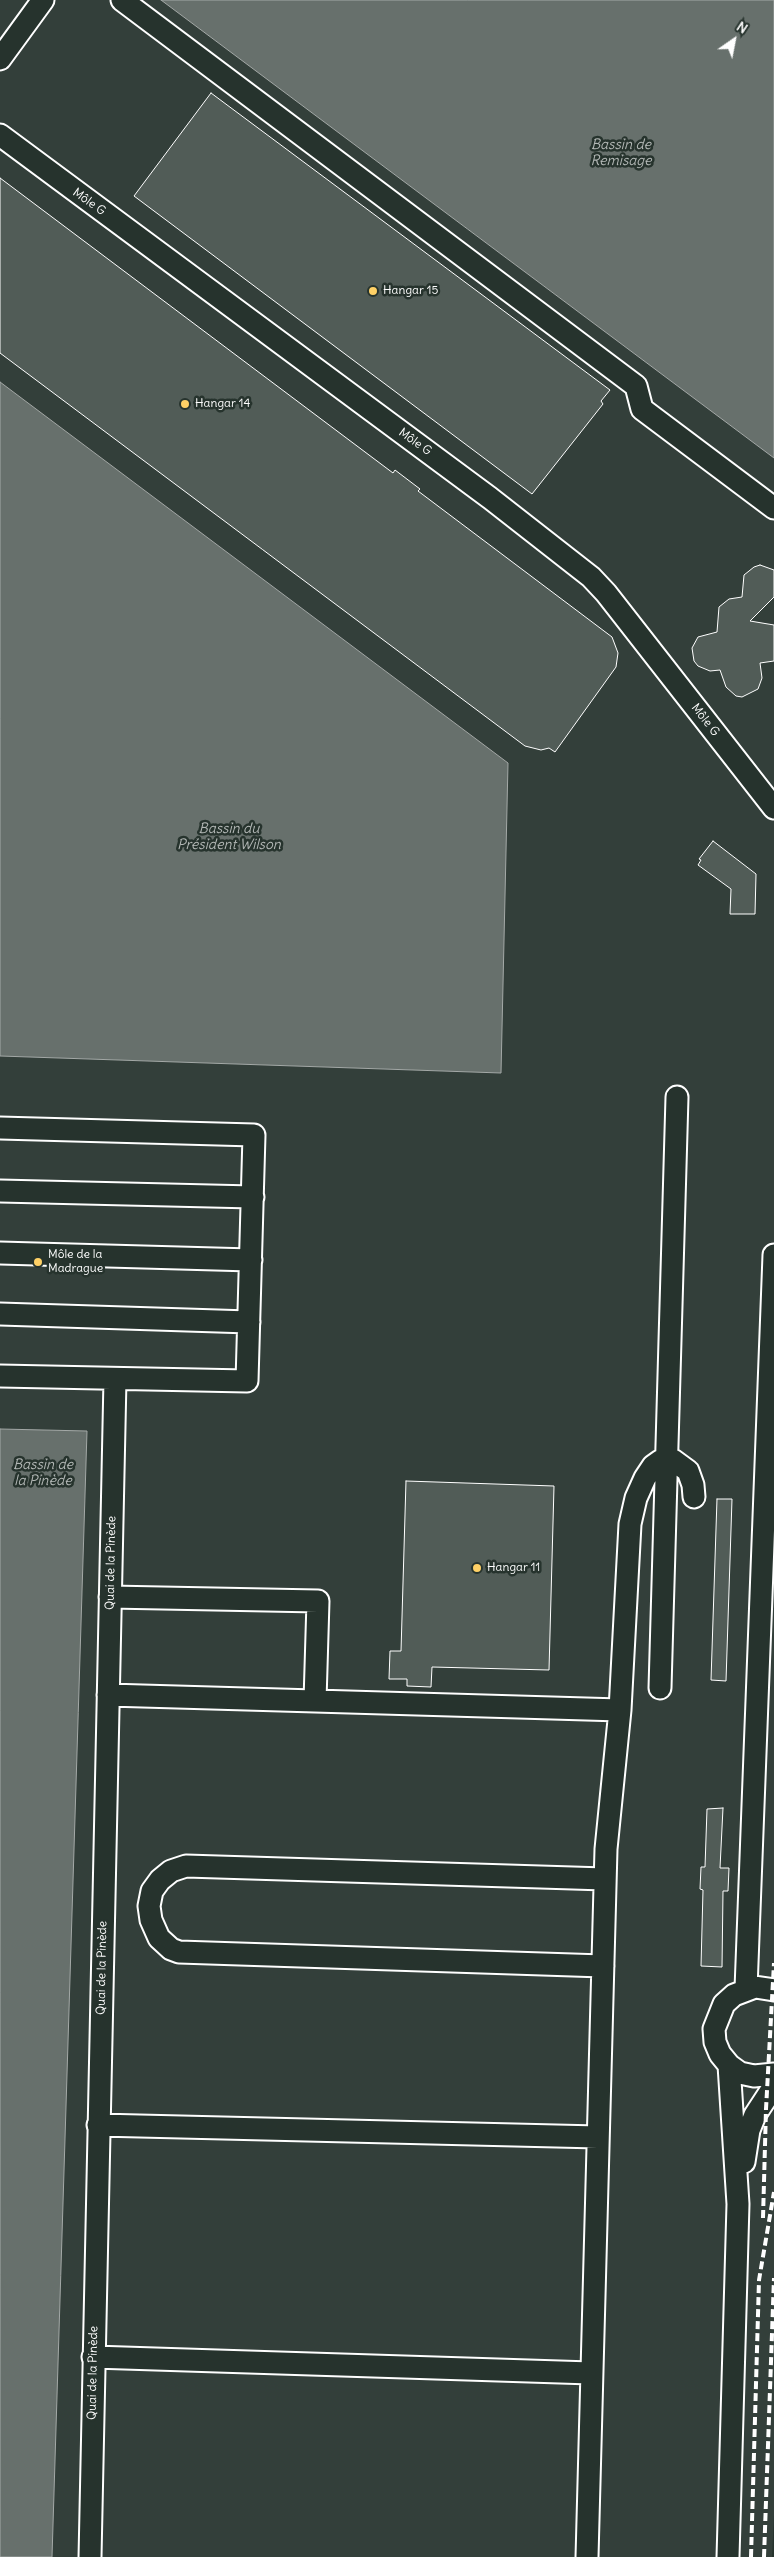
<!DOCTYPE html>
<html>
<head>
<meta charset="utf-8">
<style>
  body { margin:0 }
  #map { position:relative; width:774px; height:2557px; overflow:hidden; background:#26332d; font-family:Delius,sans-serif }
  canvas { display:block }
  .north { position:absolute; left:709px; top:15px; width:50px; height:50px; -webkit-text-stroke:4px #26332d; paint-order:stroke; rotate:33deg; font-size:14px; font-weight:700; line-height:20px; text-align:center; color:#fff }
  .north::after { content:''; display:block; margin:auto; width:18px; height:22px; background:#fff; clip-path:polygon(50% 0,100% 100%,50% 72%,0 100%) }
</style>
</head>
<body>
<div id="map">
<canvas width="774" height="2557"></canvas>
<div class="north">N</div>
</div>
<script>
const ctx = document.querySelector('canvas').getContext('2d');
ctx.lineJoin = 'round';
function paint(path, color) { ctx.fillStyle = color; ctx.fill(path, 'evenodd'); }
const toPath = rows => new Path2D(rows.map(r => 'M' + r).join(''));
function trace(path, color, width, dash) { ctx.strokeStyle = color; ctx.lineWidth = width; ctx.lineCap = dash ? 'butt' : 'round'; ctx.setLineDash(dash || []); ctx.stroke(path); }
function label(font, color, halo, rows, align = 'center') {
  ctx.font = font + ' Delius,sans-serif'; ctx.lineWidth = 5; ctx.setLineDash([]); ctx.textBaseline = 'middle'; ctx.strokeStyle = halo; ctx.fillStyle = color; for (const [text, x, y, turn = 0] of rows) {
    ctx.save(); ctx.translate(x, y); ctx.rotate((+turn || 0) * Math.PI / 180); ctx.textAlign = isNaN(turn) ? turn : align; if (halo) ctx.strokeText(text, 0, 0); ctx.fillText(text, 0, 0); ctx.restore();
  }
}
paint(toPath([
  [0,0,161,0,774,458,774,2515,772,2557,52,2557,87,1432,0,1429,0,1056,500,1073,508,763,0,382]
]), '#333f3a');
const water = toPath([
  [161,0,774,0,774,458,161,0],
  [0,382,508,763,501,1073,0,1056,0,382],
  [0,1429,87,1431,52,2557,0,2557,0,1429]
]);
paint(water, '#67706c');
trace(water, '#a4a9a7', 1);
const building = toPath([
  [211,93,610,390,601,401,603,404,532,494,134,196,211,93],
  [0,178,393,473,395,470,420,489,418,491,612,637,618,653,616,667,555,752,549,748,541,750,525,746,0,353,0,178],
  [760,565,774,570,774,597,750,621,774,625,774,661,760,663,762,678,758,689,742,697,736,696,726,687,720,670,710,671,698,666,694,661,692,648,698,637,717,632,719,607,729,599,742,597,744,575,754,567,760,565],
  [713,841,756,874,755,914,730,914,731,889,698,865,701,860,699,859,713,841],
  [406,1481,554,1486,549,1670,432,1667,431,1687,407,1686,407,1679,389,1679,390,1651,401,1651,406,1481],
  [717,1499,732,1499,726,1681,711,1680,717,1499],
  [723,1808,720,1868,729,1868,728,1891,723,1891,722,1967,701,1966,703,1890,700,1889,701,1867,705,1867,707,1809,723,1808]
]);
paint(building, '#515c57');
trace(building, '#fff', 1);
const minor = toPath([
  [122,0,636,386,642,409,774,508],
  [0,59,43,0],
  [0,135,490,498,591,577,606,593,774,808],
  [0,1128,254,1135,247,1381,0,1376],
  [0,1191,253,1197],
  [0,1253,251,1260],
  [0,1314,249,1322],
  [110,1597,318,1601,315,1701,620,1710],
  [660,1688,677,1097],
  [108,1695,315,1701],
  [603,1966,179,1952,171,1949,159,1938,151,1920,149,1906,152,1891,160,1880,171,1871,186,1866,605,1879],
  [746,1989,774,1255],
  [774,1990,755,1987,734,1995,724,2004,714,2029,715,2042,720,2054,729,2065,740,2073,754,2076,774,2074],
  [98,2125,598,2137],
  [744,2162,749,2130,755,2115,774,2086],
  [93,2357,591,2373],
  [90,2557,115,1379],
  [587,2557,606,1849,620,1710,630,1524,636,1498,645,1478,653,1466,660,1461,673,1460,688,1471,693,1485,694,1497],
  [728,2557,738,2204,729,2065]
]);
trace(minor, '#fff', 25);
trace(minor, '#26332d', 21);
trace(toPath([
  [763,2218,766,2109,774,1963],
  [751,2557,759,2280,774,2192],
  [764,2557,774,2278]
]), '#fff', 4, [8, 4]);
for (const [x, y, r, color] of [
  [373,291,5,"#ffd166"],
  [185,404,5,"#ffd166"],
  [38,1262,5,"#ffd166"],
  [477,1568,5,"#ffd166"]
]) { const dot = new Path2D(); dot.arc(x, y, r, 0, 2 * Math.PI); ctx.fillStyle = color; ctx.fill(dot); trace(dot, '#26332d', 2); }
label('12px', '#fff', '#26332d', [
  ["Môle G",89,202,36],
  ["Môle G",415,442,36],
  ["Môle G",705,720,52],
  ["Quai de la Pinède",111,1563,-89],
  ["Quai de la Pinède",102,1968,-89],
  ["Quai de la Pinède",93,2373,-89]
]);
label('12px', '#fff', '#26332d', [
  ["Hangar 15",383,291],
  ["Hangar 14",195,404],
  ["Môle de la",48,1255],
  ["Madrague",48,1269],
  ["Hangar 11",487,1568]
], 'left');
label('italic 14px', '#b3b8b6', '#26332d', [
  ["Bassin de",621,145],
  ["Remisage",621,161],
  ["Bassin du",229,829],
  ["Président Wilson",229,845],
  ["Bassin de",43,1465],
  ["la Pinède",43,1481]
]);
</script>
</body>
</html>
